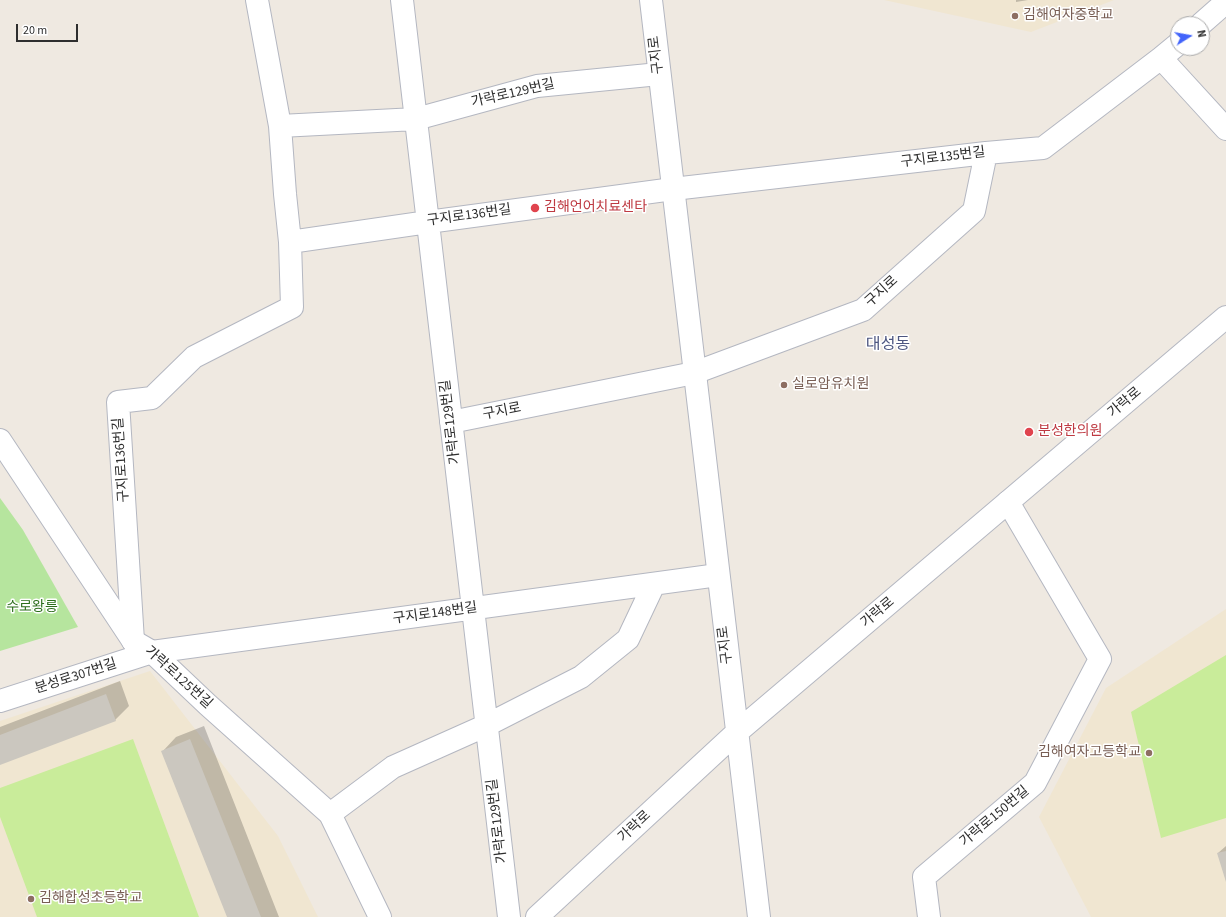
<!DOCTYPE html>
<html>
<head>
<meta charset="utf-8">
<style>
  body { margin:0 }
  #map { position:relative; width:1226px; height:917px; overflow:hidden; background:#efe9e1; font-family:"Source Sans 3",sans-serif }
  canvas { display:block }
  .north { position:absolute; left:1170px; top:16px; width:40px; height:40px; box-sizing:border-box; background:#fff; border:1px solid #ababab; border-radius:50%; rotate:79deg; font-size:11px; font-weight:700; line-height:16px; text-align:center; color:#2e2e2e }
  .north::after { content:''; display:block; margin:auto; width:14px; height:18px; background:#4264fb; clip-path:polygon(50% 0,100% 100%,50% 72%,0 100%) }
  .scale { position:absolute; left:16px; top:24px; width:62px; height:18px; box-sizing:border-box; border:2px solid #2e2e2e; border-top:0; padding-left:5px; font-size:12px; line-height:14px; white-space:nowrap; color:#2e2e2e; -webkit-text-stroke:3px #fff; paint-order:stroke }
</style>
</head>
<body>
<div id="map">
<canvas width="1226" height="917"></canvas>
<div class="north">N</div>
<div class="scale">20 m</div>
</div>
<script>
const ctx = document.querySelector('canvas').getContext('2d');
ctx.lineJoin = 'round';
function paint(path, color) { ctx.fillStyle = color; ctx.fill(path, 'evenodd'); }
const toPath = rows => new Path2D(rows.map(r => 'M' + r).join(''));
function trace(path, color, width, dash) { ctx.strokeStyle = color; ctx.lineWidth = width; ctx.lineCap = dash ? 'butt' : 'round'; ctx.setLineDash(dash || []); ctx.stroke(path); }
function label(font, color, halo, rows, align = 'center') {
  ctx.font = font + ' "Source Sans 3","Noto Sans KR",sans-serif'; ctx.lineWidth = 3; ctx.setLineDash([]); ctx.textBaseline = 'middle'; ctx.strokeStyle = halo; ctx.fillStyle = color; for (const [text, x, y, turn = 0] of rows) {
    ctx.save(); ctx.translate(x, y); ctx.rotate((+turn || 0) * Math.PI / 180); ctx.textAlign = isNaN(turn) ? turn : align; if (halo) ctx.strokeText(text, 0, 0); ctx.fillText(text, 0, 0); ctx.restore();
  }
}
paint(toPath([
  [884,0,1114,0,1031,32],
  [1226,609,1226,917,1091,917,1039,817,1106,688],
  [150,671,278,836,318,917,0,917,0,721]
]), '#f0e6d1');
paint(toPath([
  [0,498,23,530,78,627,0,651]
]), '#b6e59e');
paint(toPath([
  [1226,655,1226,818,1161,838,1131,712],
  [133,739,199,917,37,917,0,817,0,788]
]), '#c9ec9a');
paint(toPath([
  [1016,0,1028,0,1016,2],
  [120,681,129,706,115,720,0,764,0,727],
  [204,726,279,917,228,917,163,751,176,737],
  [1226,846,1226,880,1218,853]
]), '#0003');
paint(toPath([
  [106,694,116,721,0,765,0,735],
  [190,739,261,917,227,917,161,751],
  [1226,851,1226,882,1217,853]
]), '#cbc7bf');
const street = toPath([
  [257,0,280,126,285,194,290,242],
  [402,0,509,917],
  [1201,24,1226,2],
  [1161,58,1226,129],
  [280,126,416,119,537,86,659,74],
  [451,422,694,373,863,310,974,211,986,153],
  [133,641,118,402,152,398,194,357,292,307,290,242,428,222,673,189,986,153,1043,148,1161,58,1178,44],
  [0,701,152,652,718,575],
  [330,814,393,767,487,725,581,677,628,639,654,584],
  [929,917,924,877,1035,783,1100,659,1008,502]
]);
const secondary = toPath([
  [651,0,759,917],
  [0,440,133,641,152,652,208,705,330,814,380,917],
  [537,917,736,733,1226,317]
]);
trace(street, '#b4b7c1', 24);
trace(secondary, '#b4b7c1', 24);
trace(street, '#fff', 22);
trace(secondary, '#fff', 22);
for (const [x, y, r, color] of [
  [1015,16,4,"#8d6e63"],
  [535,208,5,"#e0444e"],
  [784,385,4,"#8d6e63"],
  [1029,432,5,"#e0444e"],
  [1149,753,4,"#8d6e63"],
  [31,899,4,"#8d6e63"]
]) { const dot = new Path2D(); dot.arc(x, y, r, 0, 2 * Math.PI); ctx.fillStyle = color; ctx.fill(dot); trace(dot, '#fff', 1.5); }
label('14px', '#785e54', '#fff', [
  ["김해여자중학교",1023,16],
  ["실로암유치원",792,385],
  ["김해여자고등학교",1141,753,"right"],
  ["김해합성초등학교",39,899]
], 'left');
label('14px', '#2e2e2e', '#fff', [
  ["구지로",657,55,-97],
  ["가락로129번길",513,94,-13],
  ["구지로135번길",943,158,-7],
  ["구지로136번길",469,216,-8],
  ["구지로",882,292,-42],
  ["가락로",1125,403,-40],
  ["구지로",502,412,-11],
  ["가락로129번길",451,422,-97],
  ["구지로136번길",122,460,-94],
  ["가락로",878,613,-40],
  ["구지로148번길",435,614,-8],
  ["구지로",726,645,-97],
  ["분성로307번길",76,677,-18],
  ["가락로125번길",178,678,42],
  ["가락로150번길",995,817,-40],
  ["가락로129번길",498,821,-97],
  ["가락로",635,827,-43]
]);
label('14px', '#be3a42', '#fff', [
  ["김해언어치료센타",544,208],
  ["분성한의원",1038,432]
], 'left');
label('14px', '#2c6e1b', '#fff', [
  ["수로왕릉",32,608]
]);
label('16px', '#4d5680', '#fff', [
  ["대성동",888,345]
]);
</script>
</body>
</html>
